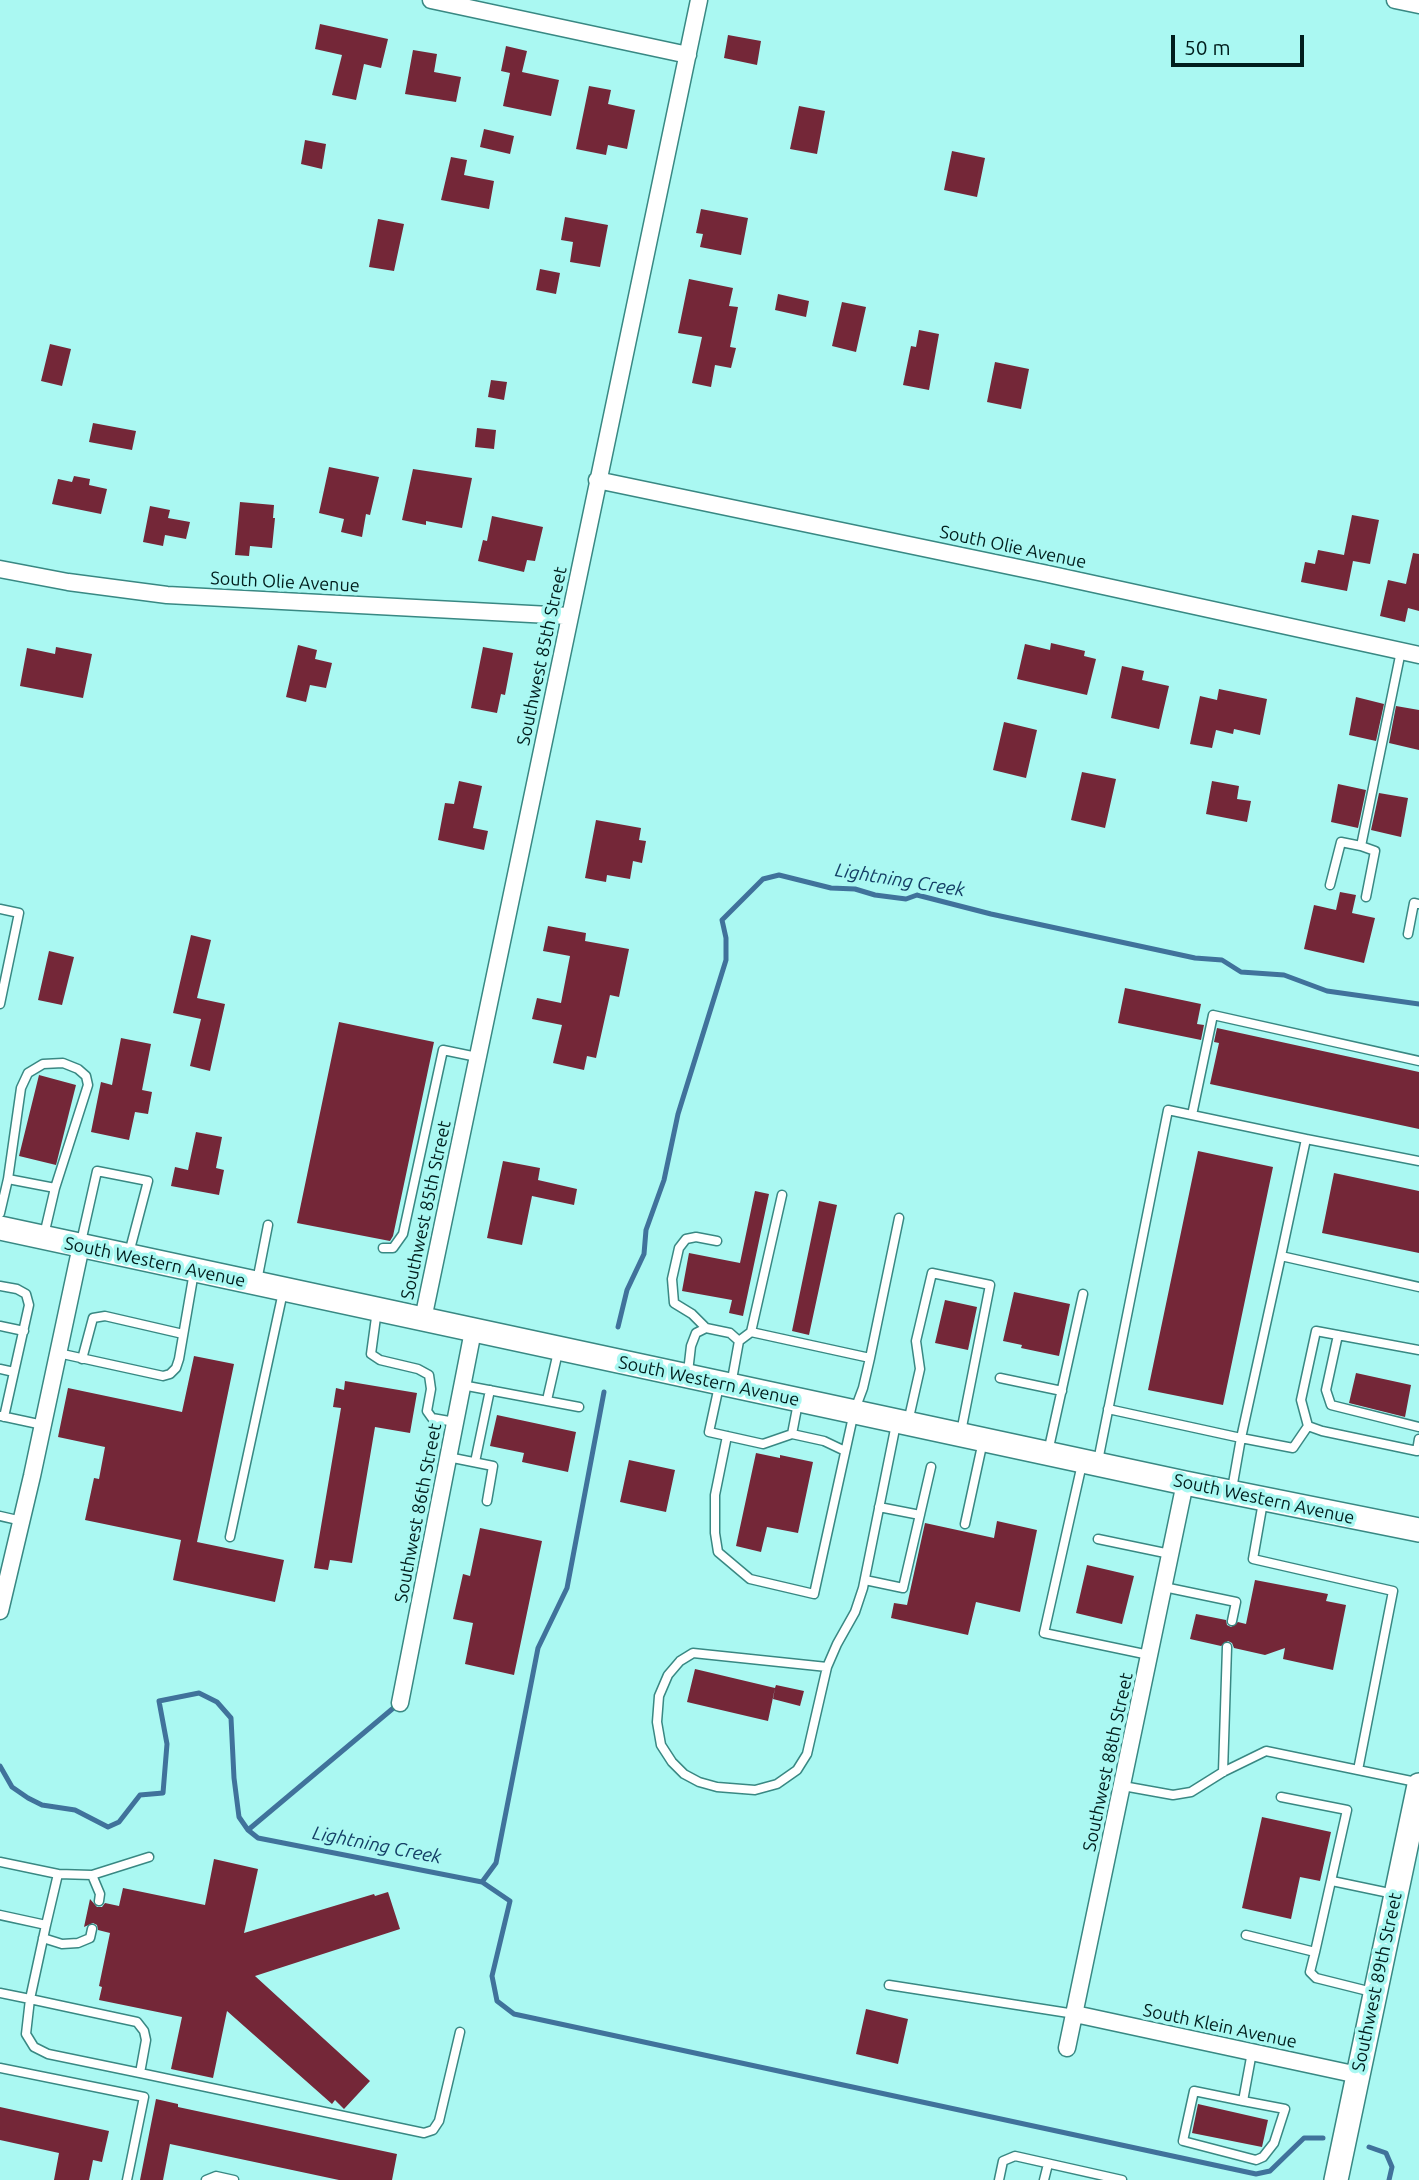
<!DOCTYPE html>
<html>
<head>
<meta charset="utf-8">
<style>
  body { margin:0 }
  #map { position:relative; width:1419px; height:2180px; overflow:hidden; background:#aaf8f2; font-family:Ubuntu,sans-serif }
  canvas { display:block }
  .scale { position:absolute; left:1171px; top:35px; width:133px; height:32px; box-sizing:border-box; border:4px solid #001e1d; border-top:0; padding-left:9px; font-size:21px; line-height:24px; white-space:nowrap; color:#001e1d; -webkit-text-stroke:5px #aaf8f2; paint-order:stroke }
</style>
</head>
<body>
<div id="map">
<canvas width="1419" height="2180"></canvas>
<div class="scale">50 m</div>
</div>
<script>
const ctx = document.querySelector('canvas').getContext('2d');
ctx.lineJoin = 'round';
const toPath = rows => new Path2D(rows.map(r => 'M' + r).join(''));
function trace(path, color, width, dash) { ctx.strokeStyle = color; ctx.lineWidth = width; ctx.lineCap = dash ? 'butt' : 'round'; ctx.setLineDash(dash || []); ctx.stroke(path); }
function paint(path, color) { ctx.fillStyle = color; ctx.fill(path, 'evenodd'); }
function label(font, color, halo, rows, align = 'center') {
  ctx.font = font + ' Ubuntu,sans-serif'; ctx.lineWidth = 7; ctx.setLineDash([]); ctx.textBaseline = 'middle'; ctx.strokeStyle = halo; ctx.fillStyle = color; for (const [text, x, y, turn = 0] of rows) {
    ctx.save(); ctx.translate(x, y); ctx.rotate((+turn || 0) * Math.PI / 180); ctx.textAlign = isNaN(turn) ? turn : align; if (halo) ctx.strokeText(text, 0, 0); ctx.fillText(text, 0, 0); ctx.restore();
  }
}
trace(toPath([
  [618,1327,627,1290,644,1254,646,1230,664,1180,678,1114,726,960,726,938,722,920,763,879,779,875,831,888,855,889,875,895,906,899,917,895,991,914,1195,958,1222,960,1241,972,1284,975,1327,991,1419,1004],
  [0,1766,12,1787,28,1798,42,1805,75,1810,108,1827,119,1822,140,1795,163,1793,167,1744,159,1701,199,1693,217,1702,231,1718,234,1778,239,1817,248,1830,258,1838,482,1882,510,1901,492,1976,497,2001,514,2014,1256,2174,1270,2171,1304,2138,1323,2138],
  [248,1830,397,1705],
  [482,1882,496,1863,538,1648,567,1588,604,1392],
  [1369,2147,1386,2153,1392,2167,1389,2180]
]), '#40729b', 5);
paint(toPath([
  [320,24,388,39,381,68,364,64,356,100,332,95,342,55,315,49],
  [728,35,761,41,757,65,724,58],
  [506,46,527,51,522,72,559,80,551,116,503,106,510,73,501,71],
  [413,50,437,54,434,72,461,77,456,102,405,94],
  [589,86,611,90,608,104,635,110,627,149,608,145,606,155,576,149],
  [799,106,825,111,817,154,790,149],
  [484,129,514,136,510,154,480,147],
  [305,140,326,144,322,169,301,164],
  [952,151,985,158,977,197,944,190],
  [451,157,467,160,464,175,494,181,489,209,441,200],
  [701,209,748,218,741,255,700,247,703,234,696,233],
  [565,217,608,225,600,267,570,262,573,242,561,240],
  [378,219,404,224,394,271,369,267],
  [540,269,560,273,556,294,536,290],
  [689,279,733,288,729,306,738,307,730,347,736,348,731,368,715,365,711,387,692,383,702,337,678,333],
  [778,294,809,301,806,317,775,310],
  [842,302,866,307,856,352,832,346],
  [919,330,939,334,929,390,903,385,911,346,916,347],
  [50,344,71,349,62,386,41,381],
  [995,362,1029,369,1021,409,987,402],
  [491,380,507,382,504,400,488,397],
  [93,423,136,431,132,450,89,442],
  [477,428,496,430,494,449,475,447],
  [329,467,379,477,370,515,366,514,362,537,341,532,344,519,319,513],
  [413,469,472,478,462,528,426,521,426,525,402,520],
  [74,476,90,479,89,485,107,489,101,514,52,504,58,479,72,482],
  [240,502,274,505,273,518,275,518,272,548,250,546,249,556,235,555],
  [150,506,170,510,168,518,190,522,186,539,165,535,163,546,143,542],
  [1352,515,1379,520,1370,564,1353,561,1347,591,1301,582,1305,562,1315,564,1318,550,1344,555],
  [492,516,543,527,535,561,527,560,524,572,478,561,483,540,487,541],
  [1413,553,1419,554,1419,611,1408,608,1405,622,1380,616,1388,580,1406,584],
  [1051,643,1085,651,1084,656,1096,659,1087,695,1017,679,1025,644,1050,650],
  [298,645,317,650,315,659,332,663,326,688,310,685,306,702,286,697],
  [56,647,92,654,83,698,20,686,27,648,55,654],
  [483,647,513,653,505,695,501,694,497,713,471,708],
  [1122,666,1144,671,1142,680,1169,686,1159,729,1111,718],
  [1219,689,1267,699,1260,735,1234,729,1233,734,1216,730,1212,748,1190,744,1200,696,1217,700],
  [1356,697,1384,704,1376,741,1349,735],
  [1396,706,1419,710,1419,750,1389,743],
  [1004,722,1037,730,1026,778,993,770],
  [1082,772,1116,779,1105,828,1071,820],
  [459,781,482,786,473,828,488,831,484,850,438,840,445,803,454,804],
  [1212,781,1239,786,1237,799,1251,801,1247,822,1206,814],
  [1338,784,1366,790,1358,828,1331,822],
  [1379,793,1408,798,1401,837,1371,830],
  [596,820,641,828,639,840,646,841,642,863,633,861,630,879,607,875,606,882,585,878],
  [1340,892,1356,895,1352,913,1375,918,1364,963,1304,949,1314,905,1336,910],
  [548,926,586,933,585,941,629,949,619,997,610,995,596,1058,587,1056,584,1070,553,1063,562,1025,532,1019,537,998,561,1003,570,956,543,951],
  [191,935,211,940,197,998,225,1004,210,1071,190,1066,201,1019,173,1013],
  [49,951,74,957,62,1005,38,1000],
  [1125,988,1201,1004,1197,1024,1204,1025,1201,1040,1118,1023],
  [339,1022,434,1042,393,1236,390,1241,297,1223],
  [1217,1028,1419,1072,1419,1129,1210,1084,1219,1043,1214,1042],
  [121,1038,151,1044,142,1090,152,1092,148,1114,135,1112,129,1140,91,1132,101,1082,112,1085],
  [39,1075,76,1085,56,1165,19,1156],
  [196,1132,222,1137,216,1168,224,1170,219,1195,171,1186,175,1167,188,1170],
  [1198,1151,1273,1167,1223,1405,1148,1390],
  [503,1161,540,1168,538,1180,577,1189,574,1205,532,1196,522,1245,487,1238],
  [1334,1173,1419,1191,1419,1253,1322,1233],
  [755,1191,769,1194,743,1316,729,1313,732,1300,682,1291,689,1253,740,1263],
  [819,1201,837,1205,809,1335,792,1331],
  [1014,1292,1070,1304,1059,1356,1021,1348,1022,1345,1003,1341],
  [945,1300,977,1307,968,1350,935,1343],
  [194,1356,234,1364,197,1542,284,1560,275,1602,173,1580,181,1540,85,1520,94,1478,99,1479,105,1447,58,1437,68,1388,182,1412],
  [1356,1373,1411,1385,1405,1417,1349,1403],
  [345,1381,417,1393,410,1433,375,1427,352,1563,330,1560,328,1570,314,1568,341,1408,333,1407,336,1388,344,1390],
  [497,1415,576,1432,568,1472,522,1462,524,1453,490,1446],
  [756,1453,780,1458,780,1455,813,1462,798,1533,767,1527,761,1552,736,1546],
  [629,1460,675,1470,666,1512,620,1502],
  [997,1521,1037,1530,1020,1612,976,1602,968,1635,891,1618,894,1603,907,1605,925,1523,994,1538],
  [480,1528,542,1541,514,1675,465,1664,473,1623,453,1619,463,1574,470,1576],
  [1087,1565,1134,1576,1122,1624,1076,1613],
  [1255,1580,1328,1594,1326,1601,1346,1605,1333,1670,1283,1659,1285,1648,1265,1655,1234,1648,1232,1643,1228,1641,1221,1646,1190,1639,1196,1614,1226,1620,1227,1625,1231,1627,1238,1622,1246,1624],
  [695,1669,775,1688,776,1685,804,1691,800,1706,773,1699,775,1688,768,1721,687,1702],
  [1262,1817,1331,1832,1320,1881,1300,1877,1291,1919,1242,1908],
  [214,1859,258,1869,244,1933,374,1894,375,1896,388,1892,400,1929,255,1976,370,2081,344,2109,335,2100,332,2104,227,2011,213,2078,171,2069,182,2017,99,2000,102,1987,99,1986,110,1933,98,1930,97,1925,93,1923,84,1927,90,1899,97,1907,102,1907,105,1903,119,1906,123,1888,205,1905],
  [866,2009,908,2019,898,2064,856,2054],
  [156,2099,178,2104,178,2107,397,2154,392,2180,339,2180,170,2144,163,2180,140,2180],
  [1198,2104,1268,2120,1262,2147,1192,2133],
  [0,2107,109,2131,102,2162,93,2160,89,2180,54,2180,59,2153,0,2140]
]), '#742738');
const service = toPath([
  [1361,846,1375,851,1366,897],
  [1330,885,1341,842,1361,846,1401,651],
  [0,909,19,913,0,1004],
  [1408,934,1414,903,1419,904],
  [1192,1115,1213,1015,1419,1061],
  [1419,1161,1306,1139,1281,1256,1419,1287],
  [8,1179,55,1188],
  [0,1213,8,1179,21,1088,28,1073,43,1064,63,1063,78,1069,86,1076,88,1085,55,1188,44,1235],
  [81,1242,97,1171,148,1181,129,1253],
  [383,1248,393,1248,403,1234,443,1050,477,1057],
  [257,1281,268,1225],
  [0,1286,17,1289,26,1294,29,1305,4,1417],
  [377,1310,371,1354,380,1360,418,1369,429,1375,431,1389,427,1411,432,1418,455,1422],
  [0,1326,24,1331],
  [706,1328,692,1314,674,1303,672,1279,679,1248,686,1239,696,1237,717,1241],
  [751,1332,870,1358],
  [1338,1335,1326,1390,1331,1405,1419,1427],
  [1419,1350,1316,1331,1301,1400,1308,1426,1322,1431,1417,1451,1419,1439],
  [58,1353,163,1376,170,1374,176,1368,179,1359,194,1272],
  [82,1359,93,1318,105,1316,183,1334],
  [0,1369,14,1372],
  [688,1372,691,1346,696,1333,706,1328,730,1333,739,1341],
  [1000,1378,1062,1391],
  [462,1385,579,1407],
  [731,1385,739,1341,751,1332,782,1195],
  [719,1386,709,1432,763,1444,792,1434,824,1441,845,1451],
  [547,1400,558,1352],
  [1108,1409,1241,1438,1281,1256],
  [1,1416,43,1425],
  [908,1422,920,1369,916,1341,932,1273,990,1285,961,1432],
  [792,1434,798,1403],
  [727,1436,715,1495,715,1533,718,1552,750,1579,814,1594,854,1412,863,1388,870,1358,899,1218],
  [1048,1452,1083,1294],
  [448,1457,493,1466,487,1501],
  [1098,1461,1168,1110,1306,1139],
  [475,1462,490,1390],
  [1082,1464,1044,1633,1149,1655],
  [1232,1489,1241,1438,1293,1448,1308,1426],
  [879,1507,920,1515],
  [0,1516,22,1521],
  [965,1524,983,1441],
  [230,1537,283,1292],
  [1098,1539,1170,1554],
  [865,1580,903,1588,931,1467],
  [1164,1587,1236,1602,1232,1621],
  [827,1667,693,1653,680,1661,668,1675,659,1696,657,1722,661,1745,672,1762,684,1774,699,1782,717,1787,755,1790,777,1784,797,1770,807,1754,827,1667,837,1644,855,1612,863,1588,896,1424],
  [1358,1770,1416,1782],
  [1223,1772,1227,1647],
  [1123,1786,1173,1795,1191,1792,1223,1772,1266,1751,1358,1770,1393,1591,1253,1559,1263,1502],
  [1281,1797,1347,1810,1315,1952],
  [0,1862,58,1874,46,1925,0,1915],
  [58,1874,92,1875,149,1857],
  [92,1875,100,1894,99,1901],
  [1332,1881,1394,1894],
  [46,1925,30,1999,137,2022,144,2031,146,2040,140,2073,424,2133,433,2130,439,2121,460,2032],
  [1246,1935,1315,1952,1310,1972,1316,1978,1372,1992],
  [43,1938,62,1944,78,1943,90,1938,92,1929],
  [889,1985,1075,2014],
  [0,1993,30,1999,26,2034,34,2047,48,2054,140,2073],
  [0,2068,144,2097,127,2180],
  [1243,2101,1194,2091,1183,2141,1256,2160,1263,2157,1274,2143,1285,2109,1243,2101,1252,2052],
  [206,2180,216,2176,234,2180],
  [999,2180,1003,2161,1015,2156,1122,2180],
  [1044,2180,1048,2164]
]);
const minor = toPath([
  [431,0,688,55],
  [1395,0,1419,5],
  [597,480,1048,574,1419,655],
  [0,569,68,582,167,595,569,616],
  [423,1319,699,0],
  [0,1611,32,1476,81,1246],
  [400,1703,473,1331],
  [1075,2014,1358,2075],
  [1067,2048,1185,1483]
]);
const secondary = toPath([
  [0,1228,1185,1483,1419,1530],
  [1336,2180,1419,1785]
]);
trace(service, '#398883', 11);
trace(minor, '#398883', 19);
trace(secondary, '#398883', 26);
trace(service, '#fff', 8);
trace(minor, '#fff', 16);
trace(secondary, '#fff', 23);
label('18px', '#001e1d', '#aaf8f2', [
  ["South Olie Avenue",1013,547,12],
  ["South Olie Avenue",285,582,3],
  ["Southwest 85th Street",542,656,-78],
  ["Southwest 85th Street",426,1210,-78],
  ["South Western Avenue",155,1262,12],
  ["South Western Avenue",709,1381,12],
  ["South Western Avenue",1264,1499,12],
  ["Southwest 86th Street",418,1513,-79],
  ["Southwest 88th Street",1108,1762,-78],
  ["Southwest 89th Street",1377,1982,-78],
  ["South Klein Avenue",1220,2026,12]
]);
label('italic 19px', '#153f66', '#aaf8f2', [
  ["Lightning Creek",900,880,9],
  ["Lightning Creek",377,1845,11]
]);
</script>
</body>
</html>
